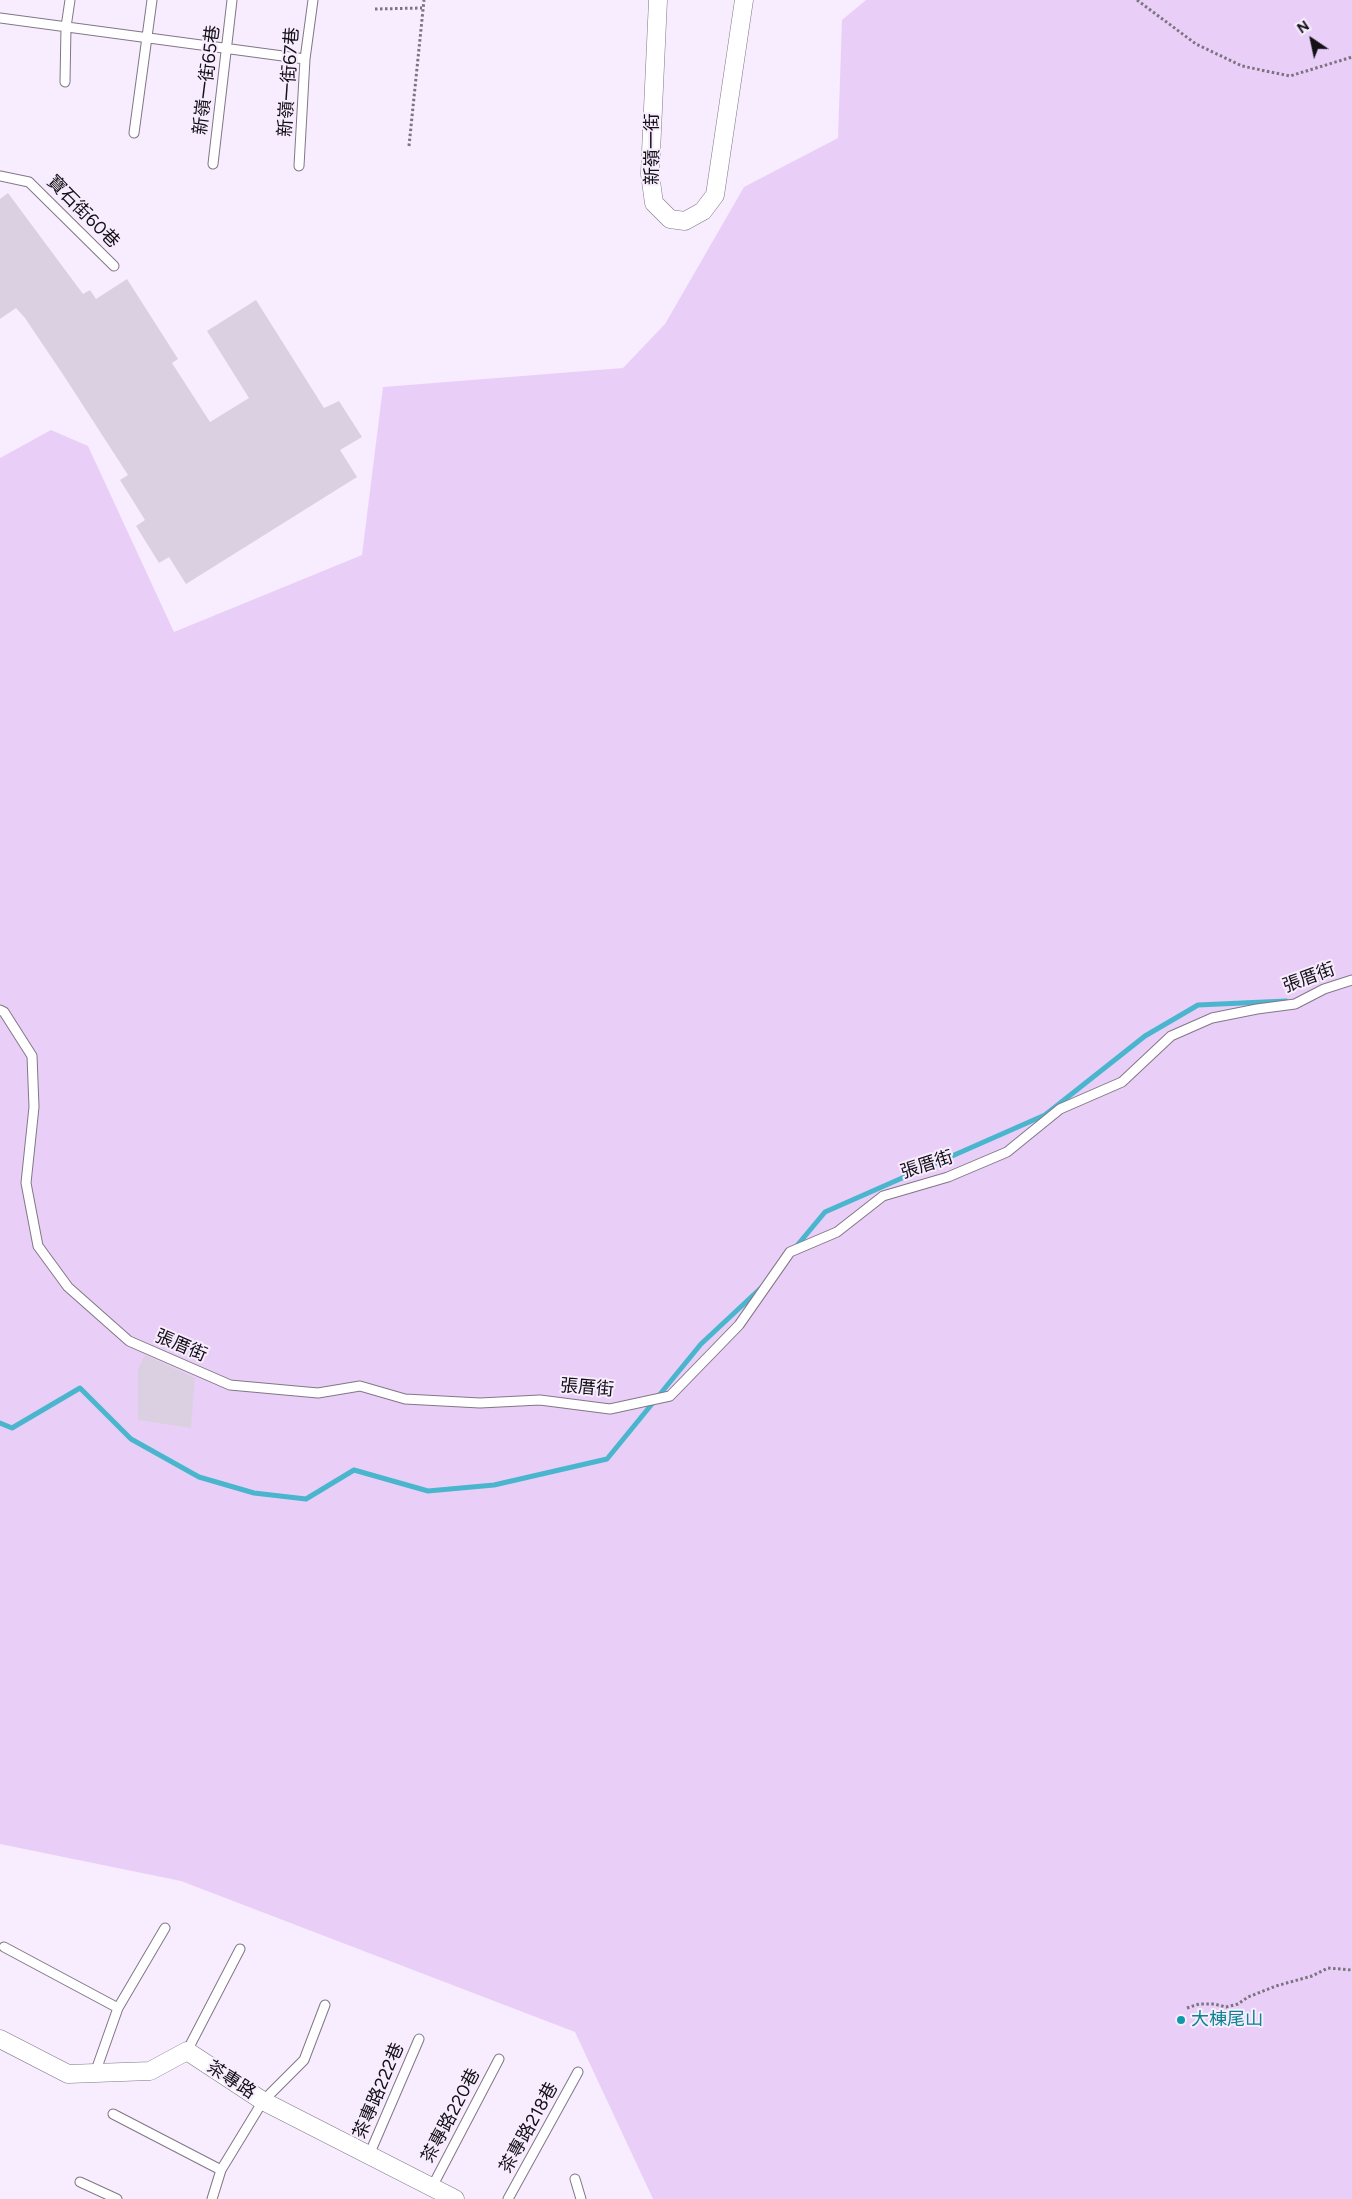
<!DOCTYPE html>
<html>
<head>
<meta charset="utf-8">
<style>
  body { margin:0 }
  #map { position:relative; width:1352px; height:2199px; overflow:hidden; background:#f7edfe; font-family:Figtree,sans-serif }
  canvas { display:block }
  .north { position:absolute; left:1287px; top:15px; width:50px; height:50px; -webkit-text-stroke:4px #f7edfe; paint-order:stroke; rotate:326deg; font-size:14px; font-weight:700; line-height:20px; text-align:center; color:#141016 }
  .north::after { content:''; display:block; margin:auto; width:18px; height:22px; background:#141016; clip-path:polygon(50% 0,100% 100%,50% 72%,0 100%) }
</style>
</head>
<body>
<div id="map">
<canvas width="1352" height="2199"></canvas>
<div class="north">N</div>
</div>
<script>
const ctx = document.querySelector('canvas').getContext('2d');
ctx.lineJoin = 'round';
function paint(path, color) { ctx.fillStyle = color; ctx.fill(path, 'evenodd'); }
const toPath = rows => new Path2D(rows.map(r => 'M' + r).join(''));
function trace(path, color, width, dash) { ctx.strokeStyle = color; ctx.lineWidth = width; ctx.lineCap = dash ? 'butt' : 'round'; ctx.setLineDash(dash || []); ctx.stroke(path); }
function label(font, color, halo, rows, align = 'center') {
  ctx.font = font + ' Figtree,"Noto Sans TC",sans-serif'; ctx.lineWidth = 4; ctx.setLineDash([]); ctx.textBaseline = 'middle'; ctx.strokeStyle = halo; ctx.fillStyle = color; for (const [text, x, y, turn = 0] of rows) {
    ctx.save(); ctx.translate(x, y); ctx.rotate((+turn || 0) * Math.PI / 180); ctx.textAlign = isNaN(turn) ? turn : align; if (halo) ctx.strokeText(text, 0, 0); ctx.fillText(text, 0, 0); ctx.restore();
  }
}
paint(toPath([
  [866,0,1352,0,1352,2199,653,2199,575,2032,181,1881,0,1844,0,458,51,430,88,446,174,632,362,555,383,387,623,368,665,324,744,187,838,138,842,20]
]), '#e9cff8');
trace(toPath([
  [795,1248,825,1212,1045,1115,1145,1036,1198,1005,1286,1001],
  [0,1423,12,1428,80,1388,131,1439,199,1477,254,1493,306,1499,354,1470,428,1491,494,1485,607,1459,701,1344,762,1287]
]), '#4ab6cd', 5);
paint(toPath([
  [8,193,83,294,90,290,96,299,127,279,178,359,172,363,210,422,249,398,207,331,256,300,324,408,339,401,362,437,340,450,357,477,186,584,169,557,159,563,136,526,145,520,120,480,128,475,64,376,25,318,16,308,0,319,0,199],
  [145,1355,195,1378,191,1428,138,1420,138,1369]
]), '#dbd0e1');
const lane = toPath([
  [0,18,305,59],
  [65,82,66,27,70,0],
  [134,133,152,0],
  [213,164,232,0],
  [299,166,305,59,313,0],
  [0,176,29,182,114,266],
  [0,1010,4,1012,32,1056,34,1107,26,1183,38,1246,68,1287,129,1341,230,1385,318,1393,360,1386,405,1399,480,1403,540,1400,610,1409,670,1396,739,1325,790,1252,837,1232,883,1196,948,1177,1007,1152,1060,1109,1122,1082,1171,1036,1212,1018,1257,1009,1295,1004,1324,989,1352,980],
  [4,1947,118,2008],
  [187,2051,240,1949],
  [95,2073,118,2008,165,1928],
  [113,2114,221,2170],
  [369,2155,419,2039],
  [575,2179,581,2199],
  [80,2182,117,2199],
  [432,2187,499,2059],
  [212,2199,221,2170,263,2101,304,2060,325,2005],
  [508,2199,578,2072]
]);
const street = toPath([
  [658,0,650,174,654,203,670,219,685,221,703,211,715,195,744,0],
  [0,2039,68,2074,150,2071,187,2051,263,2101,455,2199]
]);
trace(lane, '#817786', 11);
trace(street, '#817786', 19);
trace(toPath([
  [1137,0,1196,44,1242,66,1290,76,1352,57],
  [375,9,422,8],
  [409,146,424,0],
  [1187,2008,1199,2004,1214,2004,1226,2007,1238,2004,1248,1997,1276,1986,1312,1976,1328,1968,1352,1970]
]), '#7b747f', 3, [2.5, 2.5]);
trace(lane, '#fff', 9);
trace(street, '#fff', 18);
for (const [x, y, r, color] of [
  [1181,2020,5,"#0f9aa8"]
]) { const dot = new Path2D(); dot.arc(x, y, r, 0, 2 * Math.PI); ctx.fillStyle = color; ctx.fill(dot); trace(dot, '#f7edfe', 2); }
label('18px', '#141016', '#f7edfe', [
  ["新嶺一街65巷",207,80,-83],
  ["新嶺一街67巷",289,82,-86],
  ["新嶺一街",653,149,-90],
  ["寶石街60巷",83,212,45],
  ["張厝街",1309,978,-20],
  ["張厝街",927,1165,-18],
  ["張厝街",181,1346,23],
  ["張厝街",587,1388,5],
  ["茶專路",231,2080,33],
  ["茶專路222巷",379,2091,-67],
  ["茶專路220巷",451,2116,-62],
  ["茶專路218巷",529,2128,-61]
]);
label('18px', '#0d838f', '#f7edfe', [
  ["大棟尾山",1191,2020]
], 'left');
</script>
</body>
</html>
